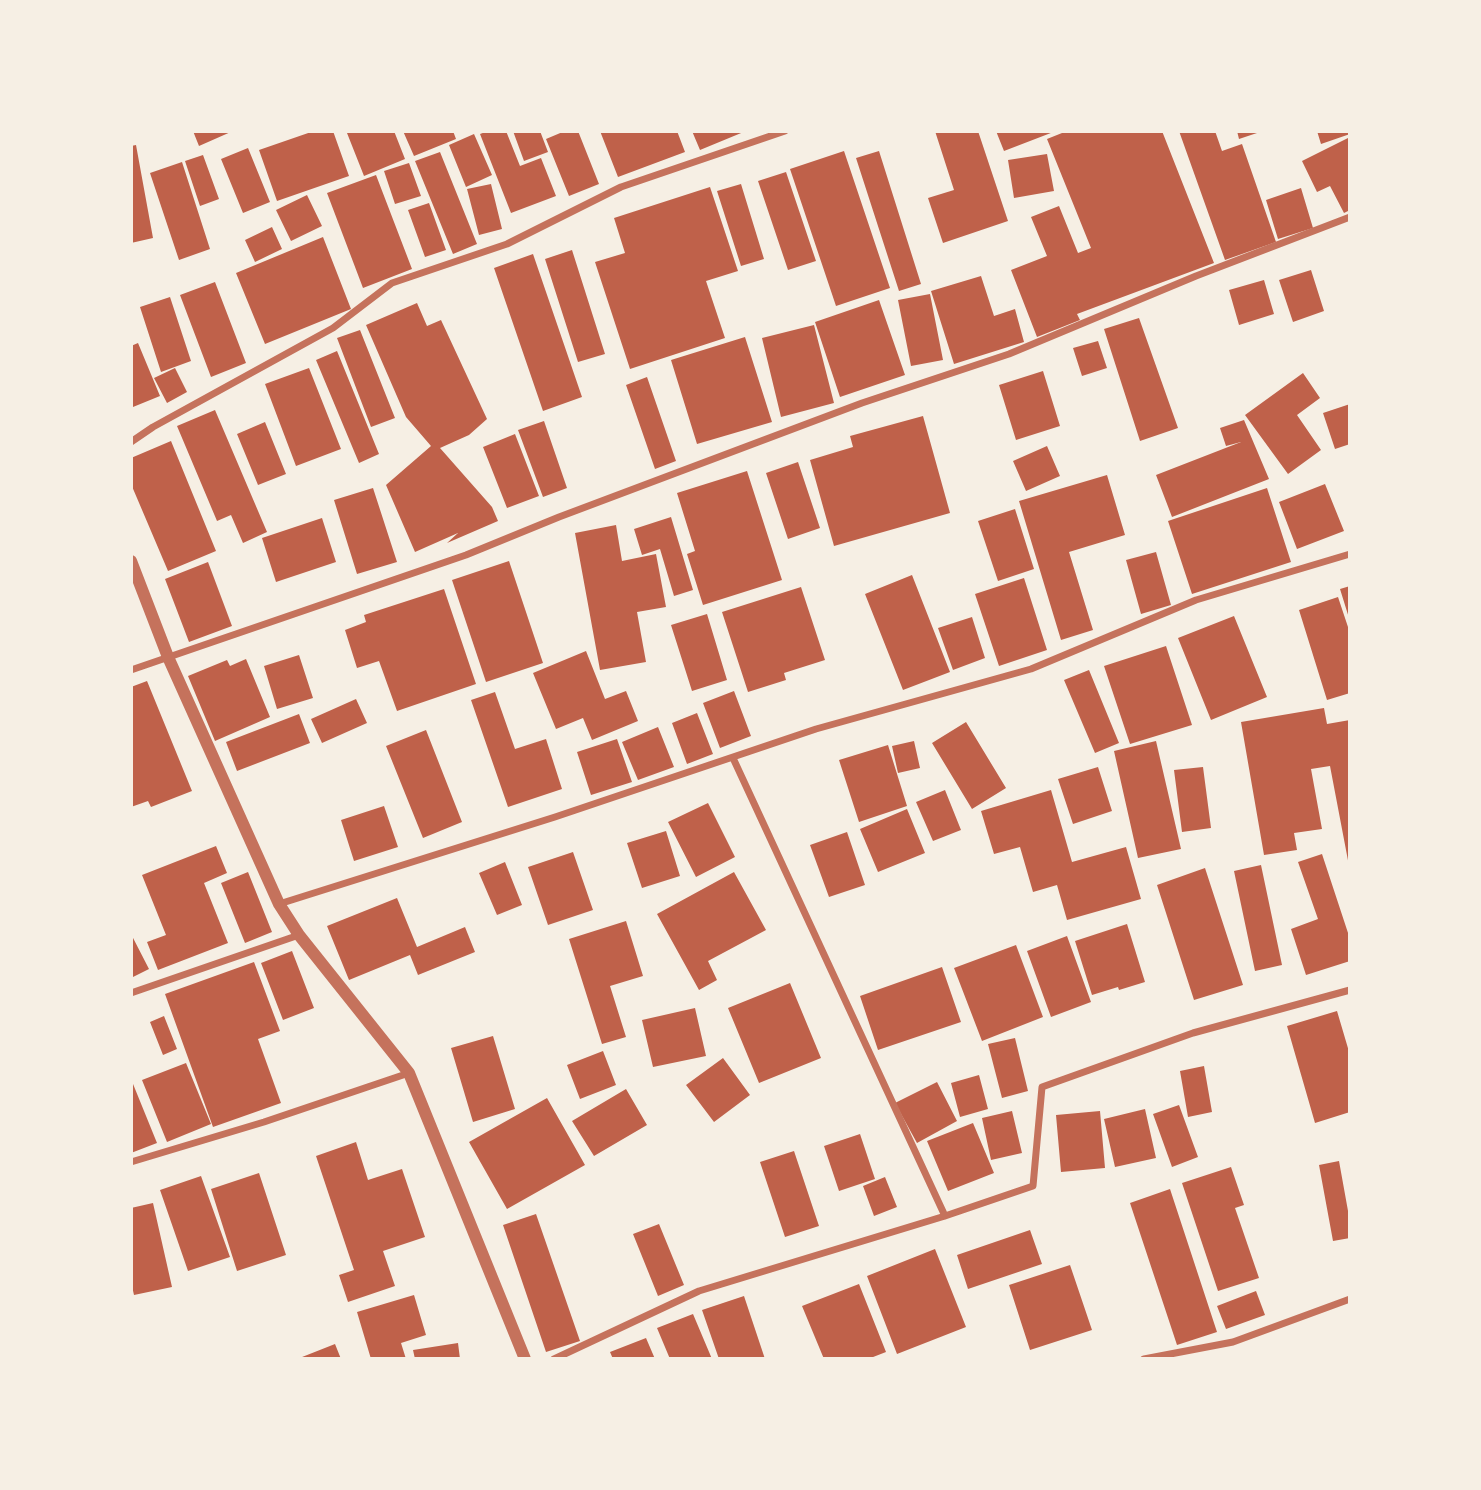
<!DOCTYPE html>
<html>
<head>
<meta charset="utf-8">
<style>
  body { margin:0 }
  #map { position:relative; width:1481px; height:1490px; overflow:hidden; background:#f6efe4; font-family:"Fira Sans Condensed",sans-serif }
  canvas { display:block }
  .frame { position:absolute; inset:0; border:133px solid #f6efe4; pointer-events:none }
</style>
</head>
<body>
<div id="map">
<canvas width="1481" height="1490"></canvas>
<div class="frame"></div>
</div>
<script>
const ctx = document.querySelector('canvas').getContext('2d');
ctx.lineJoin = 'round';
function paint(path, color) { ctx.fillStyle = color; ctx.fill(path, 'evenodd'); }
const toPath = rows => new Path2D(rows.map(r => 'M' + r).join(''));
function trace(path, color, width, dash) { ctx.strokeStyle = color; ctx.lineWidth = width; ctx.lineCap = dash ? 'butt' : 'round'; ctx.setLineDash(dash || []); ctx.stroke(path); }
paint(toPath([
  [193,131,233,131,199,146],
  [314,131,333,131,349,176,277,201,259,150],
  [351,131,394,131,405,159,364,176,347,133],
  [403,131,453,131,456,139,414,156],
  [488,131,506,131,520,166,541,158,556,196,511,213,480,134],
  [513,131,540,131,548,152,524,161],
  [565,131,578,131,599,184,569,196,546,139],
  [600,131,677,131,685,152,618,177],
  [692,131,746,131,700,150],
  [935,131,978,131,1008,221,943,243,928,198,954,190],
  [996,131,1056,131,1004,151],
  [1067,131,1162,131,1214,263,1077,314,1080,320,1037,337,1011,270,1047,256,1031,217,1059,206,1078,253,1091,248,1047,139],
  [1179,131,1215,131,1222,151,1242,144,1276,242,1225,260],
  [1237,131,1260,131,1260,132,1239,139],
  [1317,131,1350,131,1350,134,1321,144],
  [474,134,492,175,466,187,449,145],
  [1350,137,1350,210,1344,213,1330,186,1317,192,1302,161],
  [136,145,153,238,131,243,131,146],
  [248,148,270,202,243,213,221,159],
  [844,151,890,288,836,306,790,169],
  [879,151,921,284,899,291,856,158],
  [440,152,477,244,453,254,415,161],
  [1047,154,1054,191,1014,198,1008,160],
  [203,155,219,199,200,206,185,161],
  [182,162,210,249,179,260,150,173],
  [409,163,421,196,395,204,384,171],
  [786,172,816,261,788,270,758,181],
  [376,175,412,269,363,288,327,193],
  [491,184,502,229,479,235,467,189],
  [741,184,764,259,741,266,717,191],
  [710,187,738,271,706,281,725,338,630,369,595,262,625,253,614,218],
  [1301,188,1313,228,1278,239,1266,200],
  [307,195,322,226,291,241,276,210],
  [429,203,446,250,425,257,408,210],
  [272,227,282,249,255,262,245,240],
  [323,237,351,309,265,344,236,273],
  [572,250,605,354,578,362,545,259],
  [533,254,582,397,543,411,494,268],
  [1311,270,1324,311,1293,322,1279,280],
  [981,276,994,316,1015,309,1024,342,954,364,931,291],
  [1264,280,1274,314,1239,325,1229,290],
  [215,282,246,363,211,377,180,295],
  [930,294,943,360,911,366,898,300],
  [170,297,191,361,161,372,140,307],
  [879,300,905,375,840,397,815,322],
  [417,303,427,326,441,320,487,419,469,435,440,448,492,507,498,521,447,543,458,533,415,552,386,485,431,446,406,417,366,325],
  [1139,318,1178,428,1140,441,1104,329],
  [814,325,834,403,781,417,762,338],
  [360,330,395,418,371,427,337,338],
  [745,337,772,422,697,444,671,360],
  [1098,341,1107,368,1082,376,1073,348],
  [138,343,160,396,133,407,131,402,131,346],
  [337,351,379,454,359,463,316,360],
  [175,368,187,392,167,403,154,378],
  [309,368,341,449,296,466,265,384],
  [1043,371,1060,426,1016,440,999,385],
  [1303,373,1320,398,1297,415,1321,450,1288,474,1245,415],
  [647,377,676,461,655,469,626,385],
  [1350,404,1350,444,1335,449,1323,413],
  [215,410,267,532,243,543,231,515,217,521,177,426],
  [923,416,950,513,834,546,810,460,853,447,850,436],
  [1244,420,1269,479,1172,517,1156,475,1241,442,1226,446,1220,428],
  [544,421,567,488,543,497,518,430],
  [265,422,286,474,258,485,237,434],
  [515,434,539,496,507,508,483,447],
  [171,441,216,551,168,571,131,484,131,458],
  [1047,446,1060,476,1026,491,1013,461],
  [798,462,820,528,788,539,766,473],
  [747,471,782,580,703,605,687,554,695,551,677,493],
  [1107,475,1125,535,1069,552,1093,630,1061,640,1019,501],
  [1325,484,1344,531,1297,549,1279,502],
  [373,488,397,562,357,574,334,500],
  [1267,488,1291,562,1192,594,1168,521],
  [1015,509,1034,569,998,581,978,521],
  [671,517,693,590,674,596,660,549,642,555,634,529],
  [322,518,336,562,276,582,262,538],
  [616,525,622,561,656,554,666,607,637,612,646,662,600,670,575,533],
  [1156,552,1171,605,1141,614,1126,560],
  [509,561,543,663,486,682,452,580],
  [208,562,232,626,189,642,165,579],
  [912,575,950,672,903,690,865,594],
  [1024,578,1047,650,999,666,975,594],
  [1350,586,1350,618,1349,618,1340,589],
  [801,587,825,660,784,673,786,680,748,692,722,612],
  [444,589,476,684,397,711,379,661,357,668,345,630,366,622,364,615],
  [1338,597,1350,633,1350,693,1327,700,1299,610],
  [707,614,727,680,692,691,671,625],
  [1234,616,1267,697,1211,720,1178,638],
  [972,617,985,658,953,670,938,628],
  [1166,646,1192,725,1130,744,1104,666],
  [586,651,605,699,626,691,638,721,592,740,583,718,556,729,533,673],
  [299,655,313,698,277,709,264,666],
  [246,659,270,717,215,741,188,676,227,660,230,666],
  [1089,670,1119,743,1095,753,1064,680],
  [147,681,192,791,151,807,148,801,131,807,131,687],
  [734,691,751,736,720,748,703,703],
  [495,692,515,749,546,739,562,789,508,807,471,700],
  [356,699,367,723,322,743,311,719],
  [1324,708,1327,724,1350,720,1350,871,1330,766,1311,769,1322,829,1294,833,1297,850,1264,855,1241,722],
  [697,713,713,754,687,764,672,723],
  [299,714,310,743,237,771,226,742],
  [966,722,1006,788,972,809,932,743],
  [658,727,674,767,638,780,622,742],
  [426,730,462,822,423,838,386,746],
  [617,739,632,782,591,795,577,752],
  [914,741,920,768,898,773,892,746],
  [1156,741,1181,849,1138,858,1114,751],
  [888,745,907,806,859,822,839,760],
  [1098,767,1112,811,1073,824,1058,779],
  [1203,767,1211,828,1182,832,1174,770],
  [945,790,961,830,933,841,916,802],
  [1051,790,1072,862,1126,847,1141,899,1067,920,1057,885,1033,892,1020,847,994,854,981,811],
  [708,803,735,857,696,877,668,822],
  [384,806,398,847,354,861,341,820],
  [907,809,925,853,878,872,860,829],
  [666,831,680,876,642,888,627,843],
  [847,832,865,885,829,897,810,845],
  [216,846,227,873,204,883,228,943,158,970,147,942,166,935,142,875],
  [573,852,593,910,548,925,528,867],
  [1322,854,1350,939,1350,961,1306,975,1291,929,1318,919,1298,862],
  [505,862,522,905,497,915,479,873],
  [1261,865,1282,965,1255,971,1234,871],
  [1205,868,1243,985,1194,1000,1157,885],
  [248,872,272,932,245,943,221,883],
  [734,872,766,930,708,961,717,980,699,990,657,914],
  [397,898,417,947,465,927,475,952,418,975,410,955,349,980,327,926],
  [626,921,643,976,610,986,626,1037,602,1044,569,939],
  [1127,924,1145,982,1119,990,1118,987,1092,995,1075,941],
  [131,934,149,969,131,978],
  [1067,936,1091,1002,1051,1017,1027,951],
  [1016,945,1043,1017,982,1041,954,968],
  [292,951,314,1008,283,1020,261,963],
  [254,962,280,1031,258,1039,281,1103,213,1127,165,994],
  [942,967,961,1022,878,1050,860,996],
  [790,983,821,1058,759,1083,728,1008],
  [695,1008,706,1056,653,1067,642,1020],
  [1337,1011,1350,1055,1350,1112,1315,1123,1287,1026],
  [164,1016,177,1049,163,1055,150,1022],
  [493,1036,515,1109,473,1122,451,1048],
  [1015,1038,1028,1091,1002,1098,988,1044],
  [603,1051,616,1085,580,1099,567,1065],
  [723,1058,750,1095,714,1122,686,1085],
  [186,1063,211,1124,167,1142,142,1080],
  [1204,1066,1212,1112,1188,1117,1180,1071],
  [979,1075,988,1109,960,1117,951,1083],
  [131,1079,157,1143,131,1153],
  [937,1082,957,1121,917,1143,895,1103],
  [626,1089,647,1125,594,1156,572,1121],
  [547,1098,585,1165,507,1209,469,1142],
  [1179,1105,1198,1157,1172,1167,1153,1114],
  [1145,1109,1156,1158,1115,1167,1104,1119],
  [1012,1111,1022,1153,991,1160,982,1118],
  [1100,1111,1105,1168,1061,1172,1056,1115],
  [973,1123,994,1173,948,1191,927,1141],
  [860,1134,875,1179,839,1191,824,1146],
  [356,1142,368,1180,402,1169,425,1237,383,1251,395,1286,348,1302,339,1275,354,1270,316,1156],
  [794,1151,819,1226,785,1237,760,1162],
  [1339,1161,1350,1222,1350,1238,1333,1241,1319,1165],
  [1231,1167,1244,1205,1235,1208,1259,1278,1218,1291,1182,1183],
  [259,1173,286,1255,237,1271,211,1189],
  [201,1176,230,1257,188,1271,160,1190],
  [885,1177,897,1207,874,1216,863,1186],
  [1170,1189,1217,1332,1177,1345,1130,1203],
  [153,1203,172,1287,134,1295,131,1282,131,1208],
  [536,1214,580,1341,546,1352,503,1225],
  [659,1224,684,1285,658,1296,633,1234],
  [1030,1230,1042,1264,968,1289,957,1255],
  [935,1249,966,1327,897,1354,867,1276],
  [1070,1265,1092,1330,1030,1350,1009,1285],
  [859,1284,886,1352,868,1359,824,1359,802,1306],
  [1256,1291,1265,1315,1226,1329,1217,1306],
  [414,1295,426,1335,401,1343,406,1359,371,1359,357,1312],
  [744,1296,765,1359,719,1359,702,1310],
  [693,1314,712,1359,670,1359,657,1328],
  [646,1338,655,1359,613,1359,610,1352],
  [458,1343,460,1359,415,1359,413,1350],
  [335,1344,341,1359,297,1359]
]), '#bf614a');
trace(toPath([
  [131,442,153,427,333,328,392,283,507,244,621,187,785,131],
  [131,670,466,555,559,517,862,403,1009,354,1196,276,1350,217],
  [733,758,945,1216],
  [279,904,555,817,816,729,1031,669,1196,600,1350,554],
  [131,993,299,935],
  [131,1162,264,1122,409,1073],
  [554,1359,699,1291,945,1216,1033,1186,1042,1087,1193,1033,1350,990],
  [1144,1359,1233,1342,1350,1299]
]), '#c5725c', 7);
trace(toPath([
  [131,561,168,657,279,904,299,935,409,1073,525,1359]
]), '#c5725c', 12);
</script>
</body>
</html>
